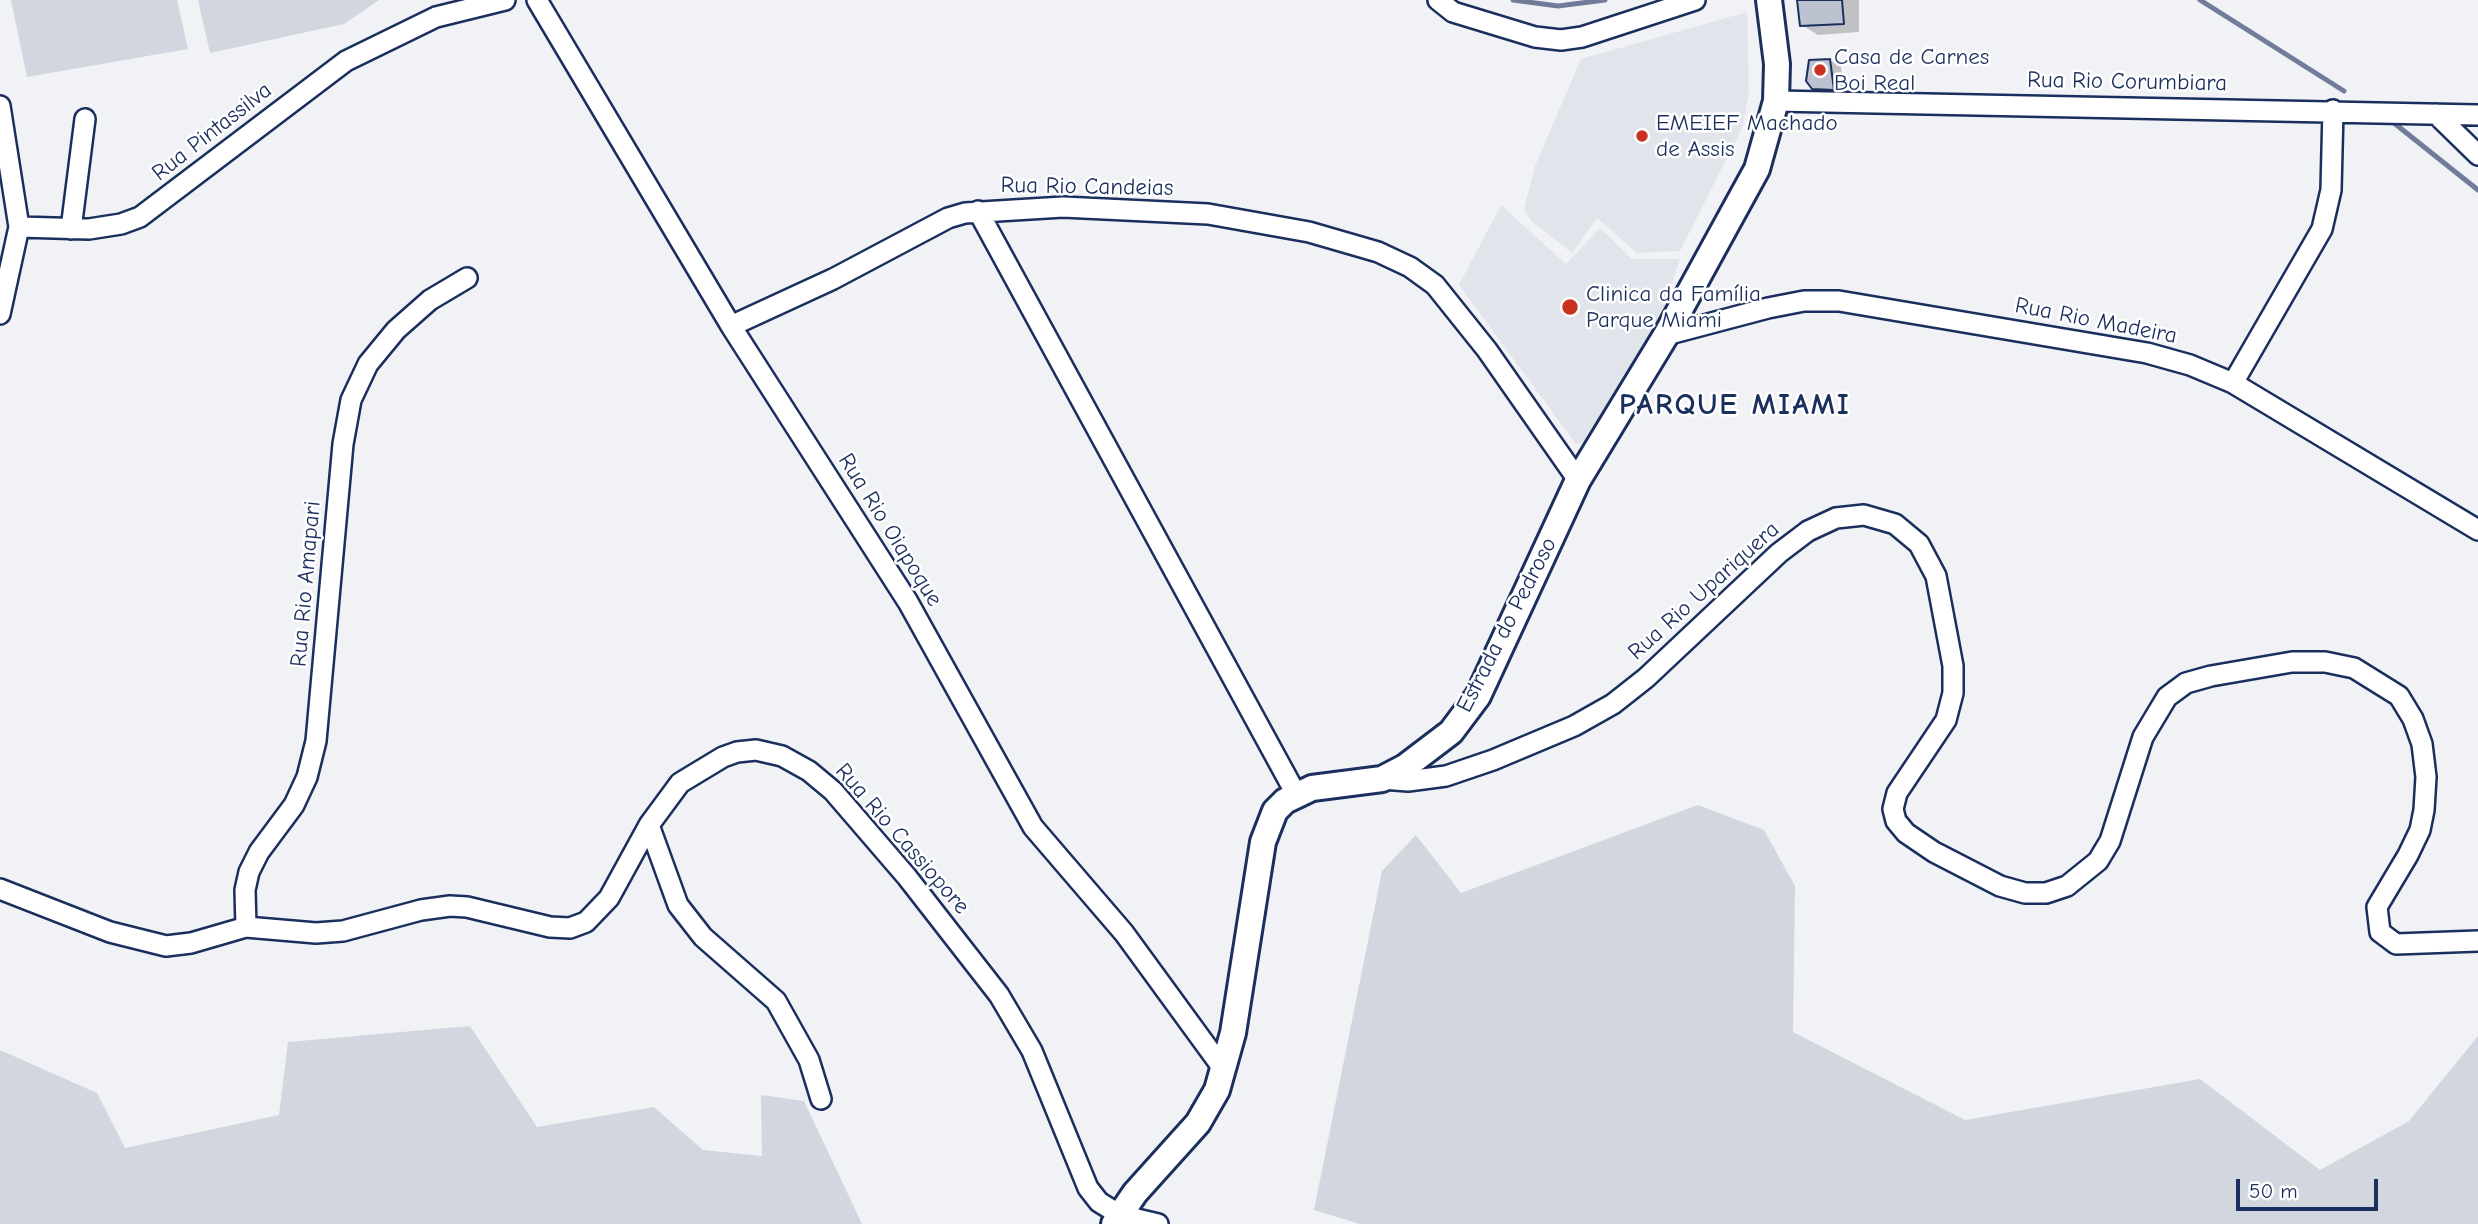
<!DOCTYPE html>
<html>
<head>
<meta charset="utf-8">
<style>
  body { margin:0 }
  #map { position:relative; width:2478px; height:1224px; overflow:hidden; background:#f1f2f5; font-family:"Comic Neue",sans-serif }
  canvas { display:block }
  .scale { position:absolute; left:2236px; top:1179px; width:142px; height:32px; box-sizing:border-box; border:4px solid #1b2f5e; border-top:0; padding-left:9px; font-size:21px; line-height:24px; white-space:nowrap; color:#1b2f5e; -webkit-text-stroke:5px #fff; paint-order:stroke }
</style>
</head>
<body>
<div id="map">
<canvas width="2478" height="1224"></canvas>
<div class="scale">50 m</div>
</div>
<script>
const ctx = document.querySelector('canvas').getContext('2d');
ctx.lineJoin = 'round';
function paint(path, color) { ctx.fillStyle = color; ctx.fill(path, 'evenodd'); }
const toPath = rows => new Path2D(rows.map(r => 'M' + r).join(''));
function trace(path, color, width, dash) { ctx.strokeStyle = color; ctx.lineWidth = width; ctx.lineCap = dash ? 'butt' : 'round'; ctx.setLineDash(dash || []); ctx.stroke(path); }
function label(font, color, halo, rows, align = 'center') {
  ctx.font = font + ' "Comic Neue",sans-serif'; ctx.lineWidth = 5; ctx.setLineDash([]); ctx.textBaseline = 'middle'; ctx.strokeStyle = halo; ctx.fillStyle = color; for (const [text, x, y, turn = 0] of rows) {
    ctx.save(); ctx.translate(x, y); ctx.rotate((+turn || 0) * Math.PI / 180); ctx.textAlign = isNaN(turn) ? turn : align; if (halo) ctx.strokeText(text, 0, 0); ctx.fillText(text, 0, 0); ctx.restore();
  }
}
paint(toPath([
  [1747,12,1749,93,1742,128,1680,251,1637,253,1597,218,1572,253,1531,221,1524,209,1535,166,1581,59],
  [1501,205,1566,264,1600,228,1632,259,1680,259,1657,329,1586,443,1576,444,1459,285]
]), '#e1e4ea');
paint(toPath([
  [11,0,177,0,188,49,27,77],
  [198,0,379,0,344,24,210,53],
  [1698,805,1764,830,1795,886,1793,1032,1965,1120,2200,1079,2320,1170,2409,1121,2478,1036,2478,1224,1360,1224,1314,1210,1382,871,1416,835,1461,893],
  [470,1026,537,1127,654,1107,703,1150,762,1156,761,1095,804,1101,862,1224,0,1224,0,1050,97,1093,125,1148,279,1115,288,1042]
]), '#d2d6df');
paint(toPath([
  [1799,0,1859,0,1859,32,1818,35,1802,25],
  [1830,60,1841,66,1844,95,1824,94,1813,88]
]), '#0003');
trace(toPath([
  [1513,0,1558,6,1605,0],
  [2200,0,2344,91],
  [2394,123,2478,190]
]), '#707c9a', 5);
const building = toPath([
  [1797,0,1842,0,1844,24,1800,26,1797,0],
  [1830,59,1834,90,1812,89,1806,81,1809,60,1830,59]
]);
paint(building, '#bcc2d0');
trace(building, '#1b2f5e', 2);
const minor = toPath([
  [537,0,731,326,908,602,1033,827,1124,933,1224,1070],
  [1438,0,1453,12,1535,37,1561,40,1582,37,1695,0],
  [1776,101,2478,115],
  [0,106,19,227],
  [2436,114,2478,155],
  [978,211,1296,794],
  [71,229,85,119],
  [0,314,19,227,89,229,121,224,140,217,346,61,436,17,505,0],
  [731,326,833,279,948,218,965,213,1063,207,1208,214,1309,232,1378,252,1410,267,1435,285,1487,350,1578,480],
  [1666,335,1768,308,1804,301,1839,301,2147,353,2190,365,2233,383,2478,530],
  [2233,383,2322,229,2331,190,2333,110],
  [1382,779,1408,781,1446,776,1493,760,1574,726,1613,704,1646,678,1779,553,1808,531,1836,518,1864,515,1895,524,1919,544,1936,576,1953,666,1953,693,1946,720,1897,793,1893,809,1896,821,1906,833,1934,852,2000,886,2025,893,2046,893,2067,886,2098,861,2110,841,2143,737,2167,697,2186,683,2211,676,2292,662,2325,662,2354,668,2399,696,2413,719,2422,744,2426,777,2424,810,2420,830,2408,855,2377,907,2380,932,2396,944,2478,941],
  [649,825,678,905,703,937,776,1001,809,1060,821,1099],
  [0,889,110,932,166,946,191,943,246,927,316,933,343,931,421,910,450,906,467,907,550,927,570,928,586,922,609,898,649,825,680,783,723,757,737,752,756,750,782,756,809,771,833,791,907,877,999,995,1032,1051,1088,1188,1099,1202,1120,1215,1158,1224],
  [246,927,245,890,249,872,259,852,294,805,307,777,316,741,343,444,351,400,368,364,396,330,430,300,467,278]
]);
const major = toPath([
  [1114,1224,1135,1193,1198,1123,1217,1090,1233,1033,1263,842,1275,811,1285,801,1312,788,1382,779,1405,767,1451,732,1478,696,1578,480,1666,335,1757,169,1776,101,1777,64,1769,0]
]);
trace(minor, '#1b2f5e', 24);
trace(major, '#1b2f5e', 30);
trace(minor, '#fff', 19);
trace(major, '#fff', 24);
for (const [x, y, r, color] of [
  [1820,70,7,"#c8321e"],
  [1642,136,7,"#c8321e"],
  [1570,307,9,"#c8321e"]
]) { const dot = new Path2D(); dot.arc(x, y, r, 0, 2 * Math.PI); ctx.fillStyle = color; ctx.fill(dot); trace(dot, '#fff', 2.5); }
label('23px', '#1b2f5e', '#fff', [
  ["Casa de Carnes",1834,57],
  ["Boi Real",1834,83],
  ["EMEIEF Machado",1656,123],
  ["de Assis",1656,149],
  ["Clinica da Família",1586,294],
  ["Parque Miami",1586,320]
], 'left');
label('23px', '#1b2f5e', '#fff', [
  ["Rua Rio Corumbiara",2127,82,1],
  ["Rua Pintassilva",212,132,-38],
  ["Rua Rio Candeias",1087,187,1],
  ["Rua Rio Madeira",2096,321,11],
  ["Rua Rio Oiapoque",890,530,58],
  ["Rua Rio Amapari",306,584,-85],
  ["Rua Rio Upariquera",1704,591,-42],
  ["Estrada do Pedroso",1507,625,-63],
  ["Rua Rio Cassiopore",902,839,49]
]);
ctx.letterSpacing = '2px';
label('bold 30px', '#1b2f5e', '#fff', [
  ["PARQUE MIAMI",1735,406]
]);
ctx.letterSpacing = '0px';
</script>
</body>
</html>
